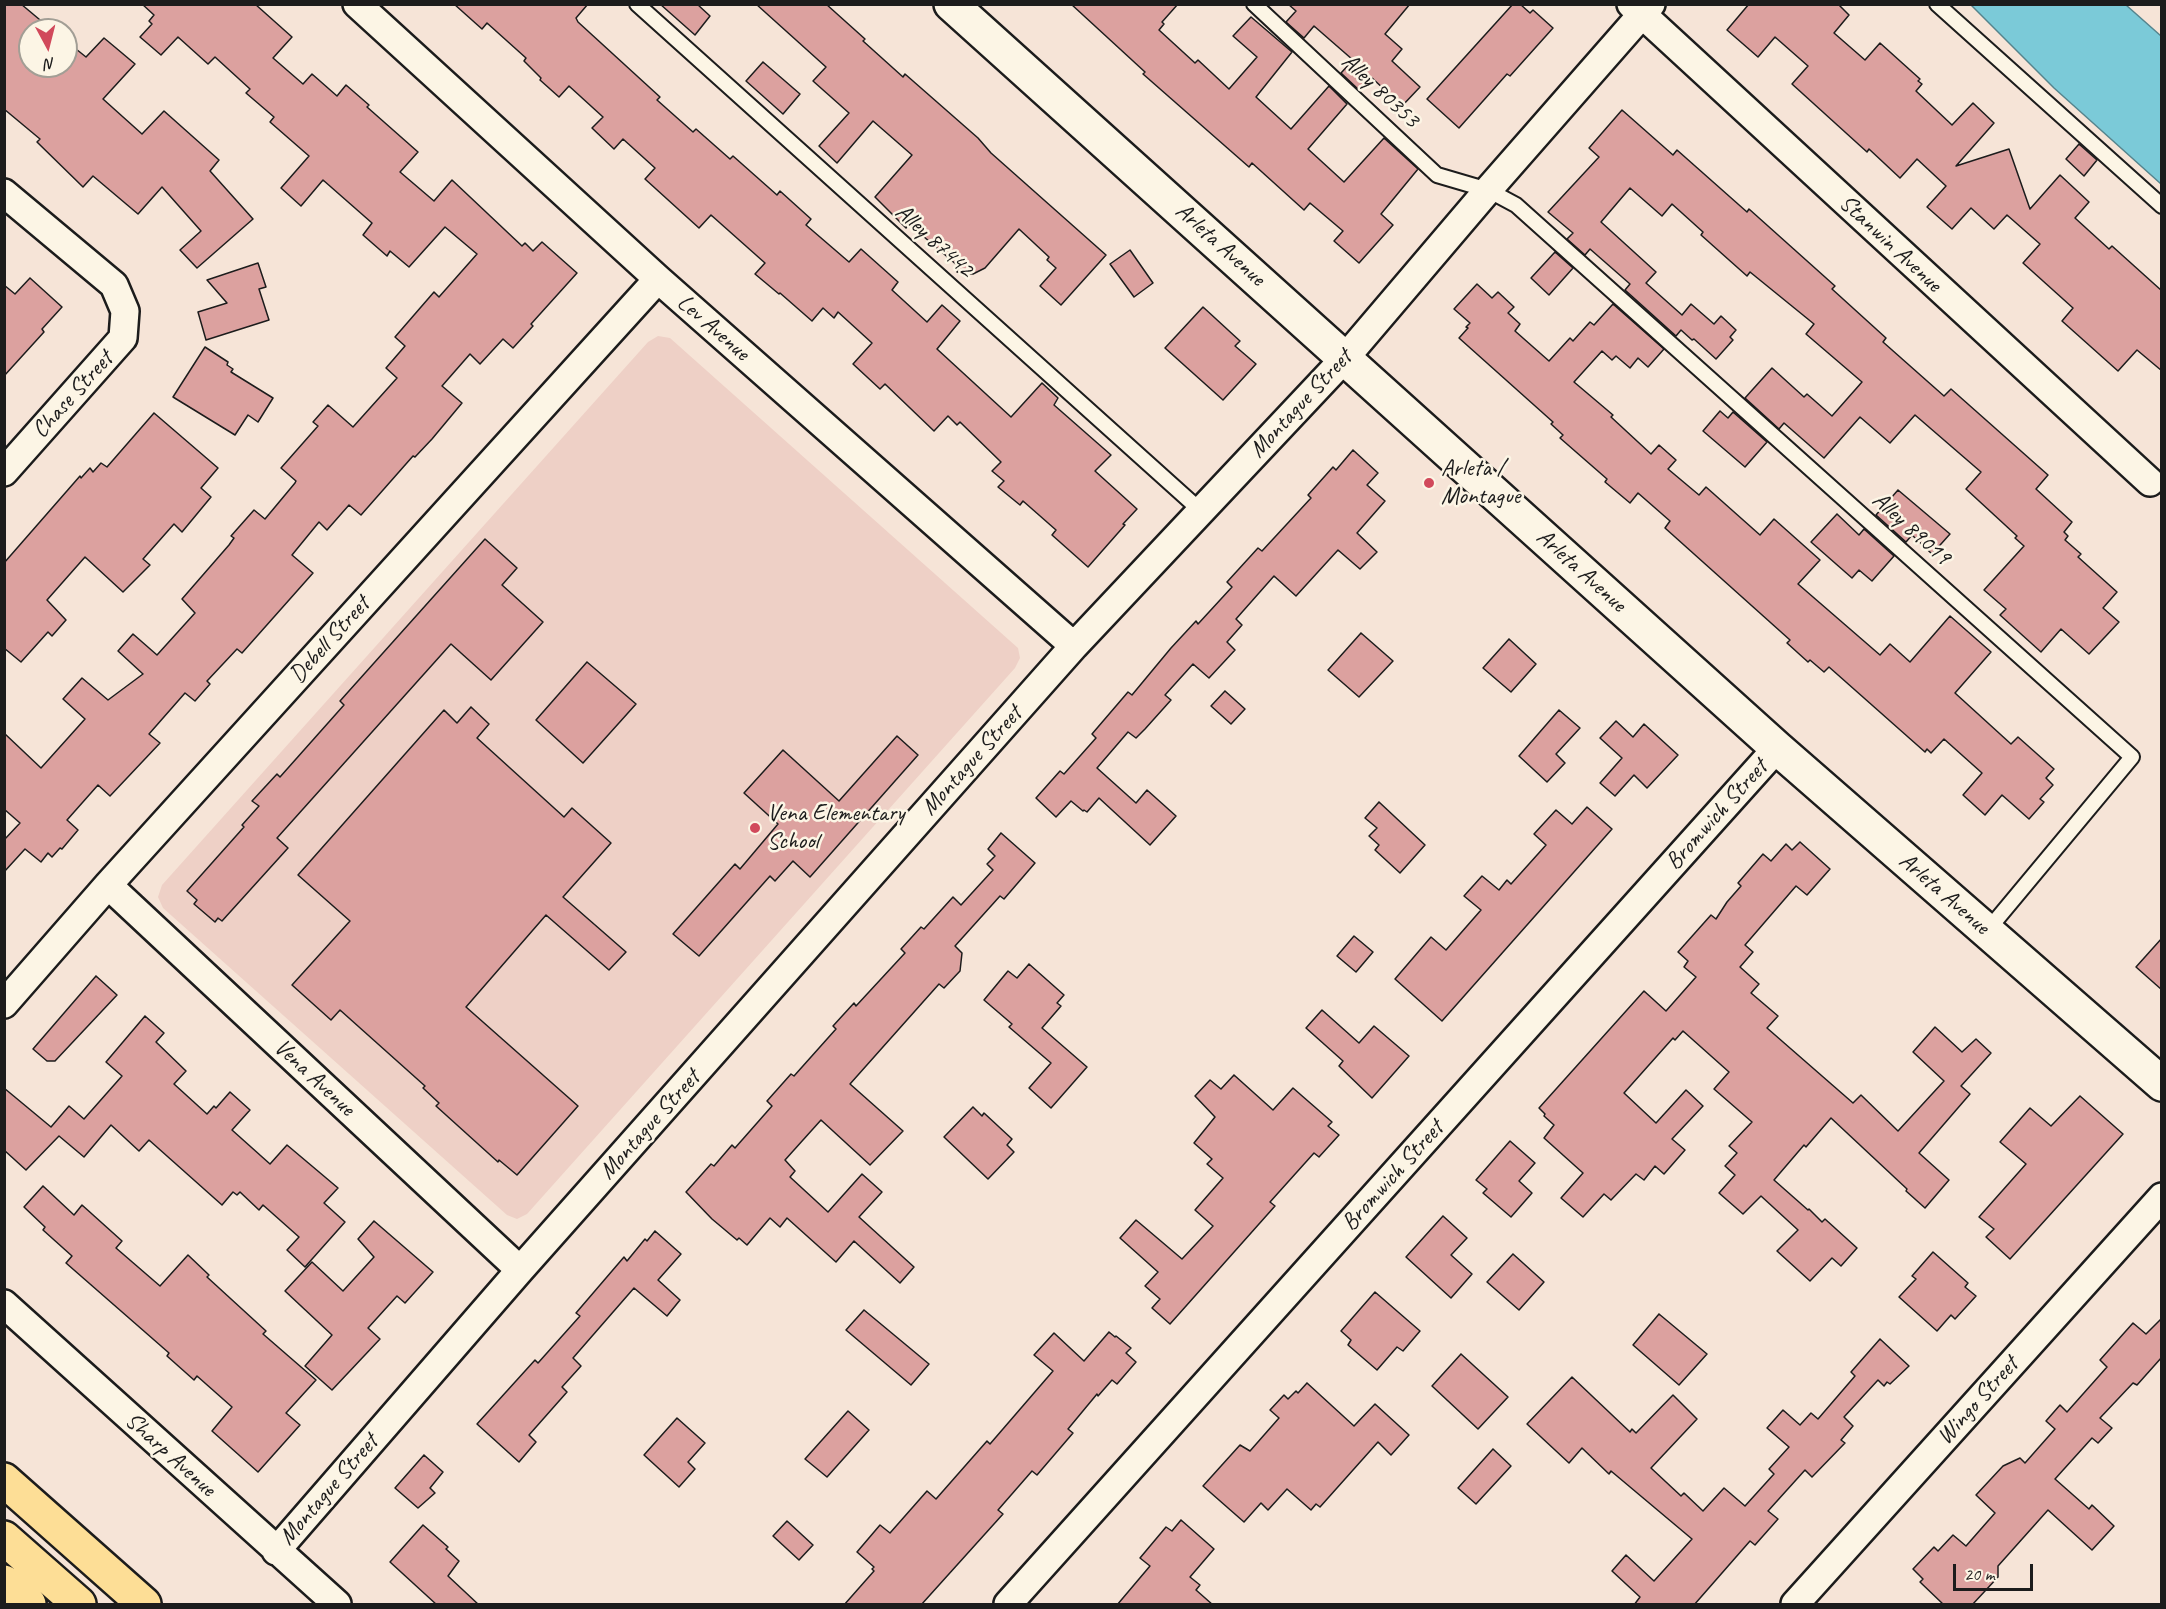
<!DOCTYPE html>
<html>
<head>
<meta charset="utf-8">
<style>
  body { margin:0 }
  #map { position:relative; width:2166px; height:1609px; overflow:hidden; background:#f6e4d7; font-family:Caveat,sans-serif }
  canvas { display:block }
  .frame { position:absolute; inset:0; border:6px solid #1c1c1c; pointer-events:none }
  .north { position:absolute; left:18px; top:18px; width:60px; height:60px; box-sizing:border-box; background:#fcf5e5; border:2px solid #a29e95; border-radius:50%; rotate:173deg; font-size:16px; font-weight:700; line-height:24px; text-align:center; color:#1c1c1c }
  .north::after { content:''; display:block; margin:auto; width:21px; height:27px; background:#d1495b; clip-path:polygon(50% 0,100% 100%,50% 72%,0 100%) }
  .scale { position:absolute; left:1953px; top:1564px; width:80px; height:27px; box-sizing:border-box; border:3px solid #1c1c1c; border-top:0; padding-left:8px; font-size:18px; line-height:21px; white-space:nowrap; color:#1c1c1c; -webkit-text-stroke:4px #fcf5e5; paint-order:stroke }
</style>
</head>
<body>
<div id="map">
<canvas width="2166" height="1609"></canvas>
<div class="frame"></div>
<div class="north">N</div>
<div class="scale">20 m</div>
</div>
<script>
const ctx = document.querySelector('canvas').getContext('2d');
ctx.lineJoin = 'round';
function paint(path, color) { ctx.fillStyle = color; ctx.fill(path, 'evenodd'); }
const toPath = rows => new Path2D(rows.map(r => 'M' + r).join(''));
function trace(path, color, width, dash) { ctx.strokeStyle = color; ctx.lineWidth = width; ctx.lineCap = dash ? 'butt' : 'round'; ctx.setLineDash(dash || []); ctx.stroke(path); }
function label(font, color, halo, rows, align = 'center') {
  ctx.font = font + ' Caveat,sans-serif'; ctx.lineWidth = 5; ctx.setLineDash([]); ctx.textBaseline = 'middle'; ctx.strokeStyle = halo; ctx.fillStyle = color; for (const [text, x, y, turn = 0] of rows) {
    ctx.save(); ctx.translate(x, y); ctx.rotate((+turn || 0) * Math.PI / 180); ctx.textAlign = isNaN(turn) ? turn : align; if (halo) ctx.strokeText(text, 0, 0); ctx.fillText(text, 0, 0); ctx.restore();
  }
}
paint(toPath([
  [658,336,670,338,1018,648,1020,658,1015,668,527,1214,517,1219,507,1215,163,908,158,897,162,885,648,342]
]), '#eed0c6');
const water = toPath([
  [1971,5,2126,5,2161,36,2161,184,2054,88,1971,5]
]);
paint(water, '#7bcad8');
trace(water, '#55848d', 1.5);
const building = toPath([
  [4,4,21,4,52,30,30,30,30,66,66,66,66,41,86,57,104,38,116,48,135,64,103,99,142,134,164,111,219,160,210,171,253,219,197,268,180,250,201,231,162,187,138,214,93,176,83,187,37,142,40,139,4,109,4,4],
  [142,4,255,4,292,37,273,58,303,84,312,74,337,96,346,85,369,105,367,107,418,152,400,172,434,201,452,180,522,246,525,243,533,251,542,242,577,273,531,324,533,326,513,348,503,339,480,364,470,354,442,386,462,403,432,439,415,457,413,456,361,515,349,505,327,530,319,522,292,555,313,573,242,653,237,649,207,681,210,684,195,701,185,693,149,734,160,743,110,796,98,785,67,820,78,830,62,849,60,848,52,857,48,853,41,862,25,849,4,872,4,840,20,823,4,809,4,733,41,768,85,719,63,699,82,678,108,700,143,674,118,651,133,634,157,655,195,613,182,599,229,545,234,538,231,536,254,510,265,519,295,483,296,481,281,468,318,426,313,422,328,405,353,427,397,378,386,368,405,346,395,337,434,292,439,297,477,254,445,227,409,267,390,251,387,256,363,235,372,223,323,180,301,206,281,188,309,156,270,122,274,117,246,93,250,89,215,57,208,64,178,37,161,55,140,37,152,24,149,21,154,15,142,4],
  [454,4,588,4,576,18,578,22,660,97,657,100,693,132,696,129,730,159,733,156,777,195,780,191,811,219,806,225,849,262,861,249,898,282,892,290,927,322,942,305,960,321,937,349,1011,417,1042,383,1058,398,1054,405,1111,455,1095,471,1137,509,1123,524,1125,525,1088,567,1052,535,1056,530,1023,501,1020,505,998,487,1004,481,992,471,1001,462,960,422,957,425,948,416,934,431,885,384,880,389,853,364,872,343,838,312,834,318,823,308,812,321,780,293,779,294,755,274,765,263,711,215,699,228,645,179,655,168,623,139,614,149,592,128,603,117,569,86,559,97,540,80,541,78,524,61,526,58,487,23,482,29,454,4],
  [660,4,697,4,710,16,695,35,660,4],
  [756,4,826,4,865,39,863,41,903,77,905,74,978,138,991,153,1106,255,1061,305,1040,286,1056,268,1047,260,1049,257,1019,229,985,268,973,274,957,272,958,266,909,224,906,228,875,197,912,155,873,121,837,163,819,146,849,113,813,81,826,67,756,4],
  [1071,4,1178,4,1162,22,1164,24,1159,30,1195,63,1198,60,1229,89,1257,57,1233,36,1251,17,1292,52,1256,97,1291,129,1329,86,1347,104,1308,149,1344,182,1384,138,1418,169,1381,214,1393,225,1359,263,1334,241,1343,231,1310,203,1304,210,1252,163,1249,167,1143,74,1145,72,1071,4],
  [1288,4,1410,4,1385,34,1402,49,1392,61,1420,87,1402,106,1371,77,1359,90,1341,73,1353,60,1314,26,1304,38,1286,22,1296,11,1288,4],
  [1513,4,1520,4,1530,13,1533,10,1553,28,1510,76,1507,74,1459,128,1427,99,1513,4],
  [1749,4,1838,4,1849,15,1834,33,1865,60,1880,43,1920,79,1918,81,1922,84,1916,91,1952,125,1973,103,1994,123,1956,166,2009,149,2030,209,2060,175,2089,202,2075,218,2109,249,2112,246,2162,291,2162,371,2137,350,2118,371,2062,321,2073,308,2023,263,2040,244,2007,215,1994,229,1971,208,1952,229,1927,207,1946,186,1917,159,1900,178,1869,149,1867,152,1792,84,1808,66,1775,37,1758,57,1727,30,1749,4],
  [763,62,800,94,783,114,746,81,763,62],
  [1622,110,1673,155,1677,150,1747,212,1749,209,1835,286,1832,289,1886,338,1883,342,1944,396,1951,389,2048,475,2036,489,2072,522,2064,532,2068,536,2065,540,2081,554,2078,557,2117,592,2103,608,2119,622,2089,654,2061,629,2041,652,2000,615,2006,609,1984,590,2024,546,2015,538,2017,536,1966,489,1981,472,1915,415,1890,443,1860,417,1824,458,1784,423,1779,429,1745,398,1772,368,1804,397,1807,394,1832,416,1862,382,1806,334,1814,324,1750,272,1747,276,1701,235,1703,232,1672,204,1662,216,1630,188,1601,222,1656,272,1646,283,1682,315,1691,304,1714,324,1721,316,1736,330,1730,337,1733,340,1716,359,1694,339,1692,340,1681,330,1676,336,1625,290,1630,284,1590,249,1585,255,1567,239,1573,233,1548,212,1599,157,1589,148,1622,110],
  [2079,144,2097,160,2084,176,2066,159,2079,144],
  [1130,250,1153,283,1134,297,1110,264,1130,250],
  [1555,252,1573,268,1549,295,1531,278,1555,252],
  [258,263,266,287,259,289,269,320,206,340,198,312,227,303,207,280,258,263],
  [30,278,62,307,42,329,44,332,4,376,4,285,15,294,30,278],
  [1477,284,1492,298,1498,292,1514,307,1508,313,1520,324,1515,331,1549,361,1570,338,1573,341,1590,322,1594,325,1613,304,1664,349,1648,367,1638,358,1630,368,1616,356,1612,360,1602,351,1574,382,1613,415,1611,417,1651,454,1659,445,1676,460,1668,469,1699,495,1706,487,1760,535,1774,519,1820,560,1798,584,1880,655,1890,644,1910,662,1950,616,1991,652,1955,693,2011,744,2018,737,2054,769,2046,778,2053,785,2040,799,2044,802,2029,819,2002,795,1985,815,1963,795,1982,773,1944,739,1931,753,1927,749,1925,752,1829,667,1824,672,1810,660,1808,662,1787,643,1790,640,1665,528,1670,521,1638,493,1630,503,1605,482,1607,479,1560,438,1563,435,1551,424,1553,422,1459,338,1468,328,1466,327,1470,323,1454,309,1477,284],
  [1203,307,1240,341,1235,346,1256,364,1223,400,1165,348,1203,307],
  [205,347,228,362,227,365,233,369,231,372,273,398,258,422,248,415,235,435,173,397,205,347],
  [1720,411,1728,418,1733,412,1767,442,1745,467,1703,431,1720,411],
  [154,413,218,468,201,488,211,497,182,532,174,524,143,559,150,565,123,592,85,557,47,600,66,620,52,636,48,632,21,662,4,648,4,563,80,476,81,478,90,468,93,472,101,463,107,467,154,413],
  [1353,450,1378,473,1367,485,1385,501,1357,533,1377,552,1360,569,1338,550,1296,596,1274,576,1236,619,1242,625,1227,642,1235,650,1209,678,1193,664,1165,695,1171,700,1145,729,1136,738,1128,732,1097,768,1136,803,1147,790,1176,816,1150,845,1099,798,1087,812,1084,810,1083,811,1071,801,1056,817,1036,798,1060,771,1064,774,1096,738,1092,734,1128,692,1132,695,1171,648,1196,621,1198,624,1232,587,1227,582,1258,548,1262,551,1311,498,1308,495,1333,467,1336,470,1353,450],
  [1898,490,1950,534,1932,554,1912,535,1906,542,1876,515,1898,490],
  [1837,514,1859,535,1864,529,1894,556,1872,581,1859,570,1852,578,1811,542,1837,514],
  [485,539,517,568,502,585,543,622,491,680,451,644,450,645,277,838,288,848,222,921,218,918,215,922,194,904,197,900,187,891,244,827,242,825,259,806,252,801,277,774,280,777,344,705,340,701,485,539],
  [1361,633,1393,661,1359,697,1328,670,1361,633],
  [1509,639,1536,664,1511,692,1483,668,1509,639],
  [587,662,636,704,583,763,536,720,587,662],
  [1225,691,1245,709,1231,724,1211,706,1225,691],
  [471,707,489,724,477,738,564,817,572,808,611,843,563,897,626,952,609,970,546,915,466,1007,578,1106,517,1175,499,1160,498,1162,436,1106,439,1103,423,1088,425,1086,340,1010,331,1020,292,985,350,921,298,875,444,710,457,723,471,707],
  [1559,710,1580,728,1556,754,1565,763,1547,782,1519,756,1559,710],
  [1616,721,1633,737,1644,724,1678,755,1647,788,1634,775,1615,796,1600,783,1622,758,1600,738,1616,721],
  [897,736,918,755,810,877,793,861,775,881,770,876,699,956,673,934,735,864,740,869,778,824,744,793,783,750,839,801,897,736],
  [1379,802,1425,845,1400,873,1375,850,1379,845,1369,836,1377,828,1365,818,1379,802],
  [1587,807,1612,829,1442,1021,1395,979,1431,937,1446,950,1481,910,1464,896,1482,876,1499,890,1507,880,1511,884,1546,845,1534,834,1556,810,1572,824,1587,807],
  [1001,833,1035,863,1004,899,1000,896,955,946,962,953,960,971,944,988,939,984,850,1084,903,1131,870,1165,821,1120,785,1160,795,1171,790,1177,828,1212,862,1174,882,1192,859,1217,914,1267,900,1283,854,1241,836,1262,787,1218,780,1227,770,1218,747,1245,739,1238,737,1240,712,1219,686,1192,711,1164,714,1166,732,1145,735,1148,772,1106,767,1101,791,1074,794,1076,836,1029,833,1026,854,1003,856,1006,905,953,901,949,921,927,924,929,953,897,961,905,993,870,987,864,995,856,988,849,1001,833],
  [1800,842,1830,869,1807,895,1796,886,1745,945,1753,952,1740,967,1759,984,1751,993,1778,1016,1767,1028,1853,1103,1861,1095,1898,1131,1944,1081,1913,1052,1935,1027,1962,1052,1976,1039,1991,1053,1961,1086,1970,1094,1919,1153,1949,1180,1925,1208,1906,1191,1907,1189,1831,1118,1806,1147,1804,1145,1774,1180,1808,1210,1809,1209,1822,1222,1825,1219,1857,1248,1841,1266,1832,1258,1810,1281,1777,1251,1798,1230,1761,1196,1743,1214,1719,1193,1735,1175,1725,1166,1737,1153,1729,1146,1752,1122,1714,1089,1729,1072,1683,1031,1675,1040,1673,1038,1624,1093,1656,1123,1686,1090,1703,1106,1672,1139,1685,1150,1664,1174,1655,1166,1644,1180,1636,1174,1611,1200,1604,1194,1583,1217,1561,1198,1583,1173,1544,1138,1554,1125,1544,1116,1545,1114,1539,1108,1644,991,1666,1011,1696,977,1684,967,1688,961,1678,952,1711,915,1716,919,1727,902,1741,886,1738,883,1763,854,1771,861,1786,844,1792,850,1800,842],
  [1354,936,1373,952,1356,972,1337,956,1354,936],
  [2162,938,2162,990,2136,967,2162,938],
  [1029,964,1064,995,1057,1003,1061,1006,1042,1028,1087,1067,1051,1108,1029,1088,1051,1063,1009,1027,1012,1024,984,1000,1008,971,1017,978,1029,964],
  [96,976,117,995,55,1061,47,1061,33,1049,96,976],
  [1322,1010,1359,1043,1374,1026,1409,1056,1372,1098,1339,1066,1343,1061,1306,1028,1322,1010],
  [145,1016,164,1033,156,1042,186,1071,174,1084,207,1114,214,1106,216,1108,230,1092,250,1110,232,1130,270,1164,287,1145,338,1188,324,1203,345,1222,305,1267,287,1250,299,1237,263,1205,259,1210,240,1192,237,1195,233,1192,222,1205,149,1140,139,1151,111,1125,84,1157,59,1136,26,1170,4,1150,4,1088,51,1127,69,1106,84,1119,122,1076,106,1062,145,1016],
  [1234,1075,1273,1110,1293,1088,1332,1122,1328,1126,1339,1135,1319,1157,1314,1153,1270,1202,1275,1206,1170,1324,1152,1308,1160,1299,1145,1286,1158,1272,1120,1238,1136,1220,1182,1259,1213,1226,1195,1210,1223,1178,1207,1164,1212,1159,1194,1143,1215,1117,1195,1096,1210,1080,1221,1089,1234,1075],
  [2080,1096,2123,1134,2010,1259,1986,1237,1994,1229,1979,1217,2026,1164,2000,1142,2030,1108,2051,1126,2080,1096],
  [973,1107,982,1116,984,1113,1012,1139,1007,1145,1014,1152,988,1179,944,1137,973,1107],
  [1510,1141,1535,1163,1519,1181,1532,1193,1511,1217,1483,1193,1487,1189,1476,1180,1510,1141],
  [43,1186,74,1215,82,1205,122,1241,116,1248,160,1286,188,1255,209,1275,207,1277,266,1331,263,1334,316,1380,286,1413,300,1425,258,1472,212,1431,232,1407,197,1376,194,1380,167,1356,169,1353,66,1263,72,1256,43,1230,45,1227,24,1207,43,1186],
  [1443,1216,1467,1238,1451,1255,1472,1274,1451,1298,1406,1257,1443,1216],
  [374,1221,433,1272,405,1303,397,1296,368,1328,380,1339,332,1390,305,1366,332,1335,285,1291,312,1262,343,1291,374,1257,358,1239,374,1221],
  [655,1231,681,1254,658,1280,680,1300,667,1316,634,1288,573,1358,581,1366,562,1387,567,1392,529,1435,536,1442,519,1462,477,1424,535,1360,538,1363,580,1316,576,1313,624,1257,627,1261,645,1239,647,1241,655,1231],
  [1933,1252,1968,1283,1965,1287,1976,1296,1955,1319,1951,1315,1937,1331,1899,1297,1916,1279,1912,1276,1933,1252],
  [1513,1254,1544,1282,1519,1310,1487,1282,1513,1254],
  [1375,1292,1420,1331,1403,1351,1397,1347,1377,1370,1348,1345,1351,1340,1341,1331,1375,1292],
  [864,1310,929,1364,911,1385,846,1330,864,1310],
  [1659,1314,1707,1354,1679,1385,1633,1345,1659,1314],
  [2162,1318,2162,1357,2137,1385,2133,1383,2100,1418,2112,1428,2098,1443,2092,1438,2055,1479,2089,1509,2092,1505,2114,1526,2092,1550,2048,1510,1998,1566,1998,1577,1972,1605,1944,1605,1920,1582,1923,1579,1913,1569,1934,1547,1938,1551,1953,1535,1966,1546,1995,1513,1976,1495,2003,1466,2020,1458,2025,1463,2055,1429,2046,1421,2060,1405,2067,1412,2107,1367,2100,1360,2133,1323,2146,1334,2162,1318],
  [1109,1332,1115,1337,1116,1336,1131,1348,1126,1353,1136,1362,1117,1384,1112,1380,1098,1396,1097,1394,1068,1429,1073,1433,1037,1475,1032,1471,998,1510,1003,1514,921,1605,844,1605,874,1571,872,1569,874,1567,857,1552,880,1525,890,1533,927,1491,936,1499,987,1441,990,1444,1053,1371,1034,1355,1054,1333,1084,1361,1109,1332],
  [1880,1339,1909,1366,1890,1384,1887,1382,1884,1386,1878,1380,1844,1417,1853,1426,1841,1440,1845,1443,1812,1477,1805,1470,1768,1511,1778,1519,1755,1545,1750,1541,1694,1605,1634,1605,1640,1597,1612,1571,1626,1555,1654,1581,1692,1539,1611,1471,1609,1474,1582,1448,1569,1463,1527,1424,1572,1377,1630,1432,1632,1429,1636,1433,1673,1395,1697,1419,1651,1468,1681,1496,1684,1493,1703,1511,1724,1488,1745,1506,1774,1474,1769,1469,1789,1447,1767,1428,1783,1410,1800,1425,1811,1413,1818,1419,1855,1376,1851,1372,1880,1339],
  [1461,1354,1508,1397,1478,1429,1432,1386,1461,1354],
  [1307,1383,1354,1426,1375,1404,1409,1435,1391,1455,1378,1442,1320,1507,1316,1504,1311,1510,1287,1489,1268,1510,1261,1503,1244,1522,1203,1486,1240,1445,1250,1451,1279,1418,1270,1410,1284,1395,1288,1399,1296,1391,1298,1393,1307,1383],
  [848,1411,869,1430,827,1477,805,1459,848,1411],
  [677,1418,705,1443,688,1462,695,1469,679,1487,644,1455,677,1418],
  [1493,1449,1511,1466,1476,1504,1458,1488,1493,1449],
  [424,1455,443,1472,430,1488,435,1493,418,1508,395,1488,424,1455],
  [1181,1520,1214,1549,1190,1577,1200,1585,1196,1590,1213,1605,1117,1605,1150,1566,1140,1558,1166,1527,1172,1531,1181,1520],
  [787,1521,813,1545,799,1560,773,1536,787,1521],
  [423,1525,448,1547,446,1549,459,1561,448,1576,479,1605,437,1605,390,1562,423,1525]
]);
paint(building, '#dca19f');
trace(building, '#1c1c1c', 1.5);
const lane = toPath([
  [637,4,1201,511],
  [1254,4,1437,175,1488,190,1516,205,2132,757,1987,931],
  [1937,4,2162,206]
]);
const street = toPath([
  [357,4,658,279,1074,646],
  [1631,4,2150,482],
  [4,193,114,285,125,311,123,338,4,472],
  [108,885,520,1270],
  [4,1004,108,885,658,279],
  [4,1304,337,1604],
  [276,1551,520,1270,1074,646,1345,358,1488,190,1651,4],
  [1008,1604,1777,748],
  [1795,1604,2162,1197]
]);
const secondary = toPath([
  [951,4,1777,748,2162,1084]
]);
const highway = toPath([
  [4,1480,144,1604],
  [4,1538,79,1604],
  [4,1582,29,1604]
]);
trace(lane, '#1c1c1c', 18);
trace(street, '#1c1c1c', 32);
trace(secondary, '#1c1c1c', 38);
trace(highway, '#1c1c1c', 38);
trace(lane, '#fcf5e5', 14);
trace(street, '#fcf5e5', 27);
trace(secondary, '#fcf5e5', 33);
trace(highway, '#fdde96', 33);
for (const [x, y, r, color] of [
  [1429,483,6,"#d1495b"],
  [755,828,6,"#d1495b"]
]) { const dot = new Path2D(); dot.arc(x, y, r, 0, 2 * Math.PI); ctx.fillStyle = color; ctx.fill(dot); trace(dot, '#fcf5e5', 2); }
label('24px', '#1c1c1c', '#fcf5e5', [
  ["Alley 80353",1380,91,43],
  ["Alley 87442",934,241,42],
  ["Stanwin Avenue",1890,244,43],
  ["Arleta Avenue",1220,245,42],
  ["Lev Avenue",713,328,41],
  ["Chase Street",73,395,-48],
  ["Montague Street",1301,404,-47],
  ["Alley 89019",1911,529,42],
  ["Arleta Avenue",1581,571,42],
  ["Debell Street",330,640,-48],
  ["Montague Street",972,761,-48],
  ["Bromwich Street",1717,815,-48],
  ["Arleta Avenue",1944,894,41],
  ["Vena Avenue",314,1078,43],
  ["Montague Street",650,1125,-48],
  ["Bromwich Street",1393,1176,-48],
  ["Wingo Street",1978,1401,-48],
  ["Sharp Avenue",170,1455,42],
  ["Montague Street",329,1490,-49]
]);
label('24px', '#1c1c1c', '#fcf5e5', [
  ["Arleta /",1441,469],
  ["Montague",1441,497],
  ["Vena Elementary",767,814],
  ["School",767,842]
], 'left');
</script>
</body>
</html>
